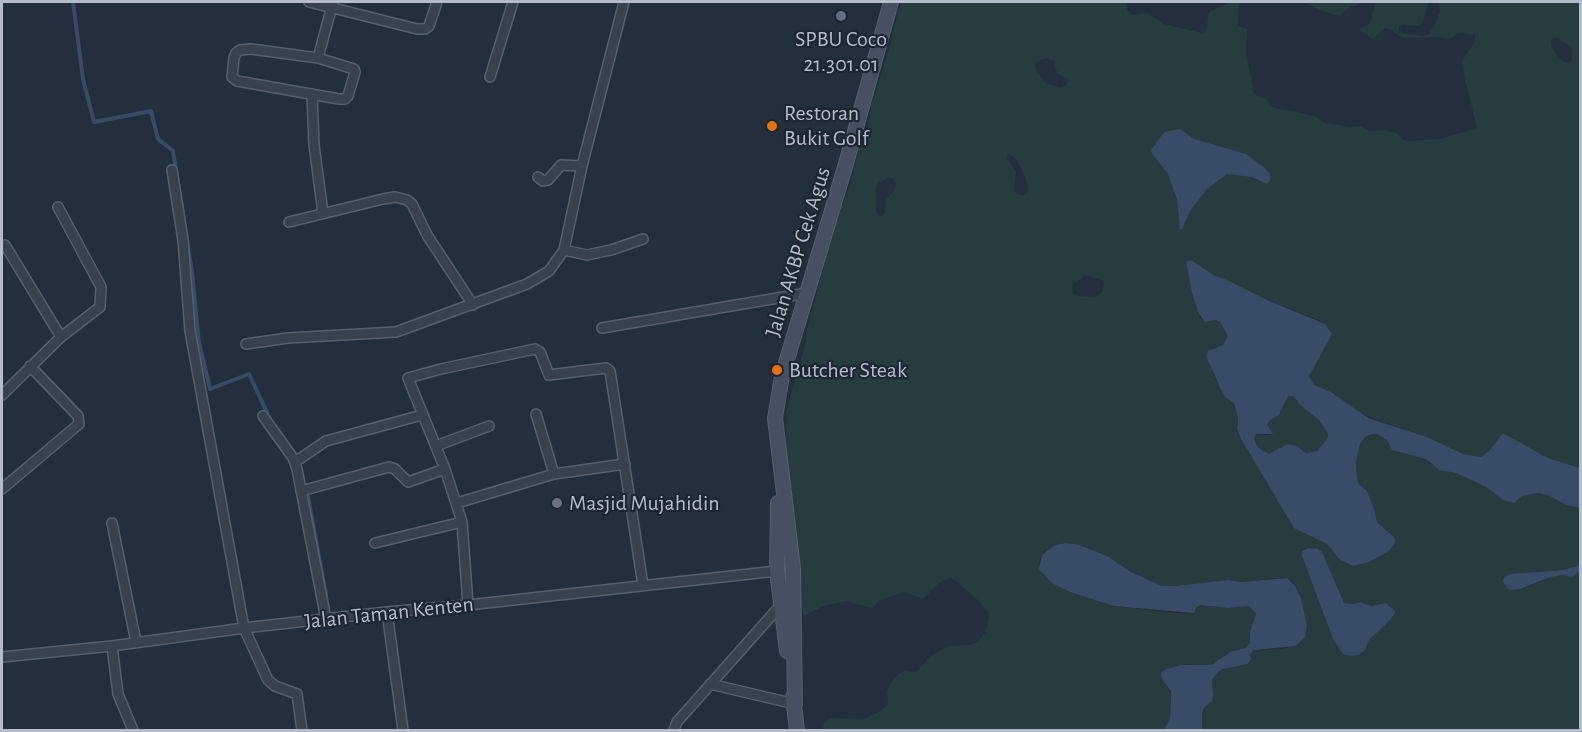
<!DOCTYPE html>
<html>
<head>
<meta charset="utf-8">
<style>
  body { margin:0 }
  #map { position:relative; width:1582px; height:732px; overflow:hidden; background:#242f3e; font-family:"Alegreya Sans",sans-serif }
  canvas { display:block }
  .frame { position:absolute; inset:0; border:3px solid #b4bcc9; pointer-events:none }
</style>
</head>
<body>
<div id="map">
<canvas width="1582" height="732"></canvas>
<div class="frame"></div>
</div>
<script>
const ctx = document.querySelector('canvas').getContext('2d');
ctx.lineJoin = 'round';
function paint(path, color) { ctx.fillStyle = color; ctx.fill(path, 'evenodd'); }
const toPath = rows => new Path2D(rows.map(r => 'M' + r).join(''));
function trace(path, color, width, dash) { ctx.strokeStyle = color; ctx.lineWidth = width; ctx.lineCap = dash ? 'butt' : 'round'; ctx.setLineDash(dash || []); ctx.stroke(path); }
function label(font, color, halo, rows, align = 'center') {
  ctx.font = font + ' "Alegreya Sans",sans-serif'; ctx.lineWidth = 4.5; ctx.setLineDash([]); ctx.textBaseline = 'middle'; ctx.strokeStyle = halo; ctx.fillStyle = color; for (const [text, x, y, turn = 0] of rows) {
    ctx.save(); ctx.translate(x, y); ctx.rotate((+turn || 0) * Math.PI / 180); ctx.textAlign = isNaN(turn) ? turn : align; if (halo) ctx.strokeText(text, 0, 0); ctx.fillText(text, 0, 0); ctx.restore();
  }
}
paint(toPath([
  [903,2,1126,2,1127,10,1132,15,1148,13,1163,24,1202,33,1206,31,1209,12,1230,2,1239,2,1238,26,1247,29,1246,51,1254,94,1267,100,1271,107,1279,109,1295,111,1316,117,1325,123,1350,127,1361,126,1370,131,1384,130,1398,134,1402,139,1406,141,1439,139,1477,128,1462,67,1463,59,1475,42,1475,35,1464,33,1456,34,1450,39,1435,37,1406,38,1399,36,1390,29,1384,28,1373,40,1359,29,1370,23,1376,2,1383,2,1383,5,1384,2,1429,2,1422,24,1417,26,1401,25,1399,27,1399,30,1403,33,1422,36,1429,34,1435,25,1440,12,1439,2,1580,2,1580,468,1548,458,1505,434,1502,434,1489,451,1481,457,1463,454,1427,437,1363,415,1331,392,1314,385,1311,381,1309,376,1311,371,1325,347,1321,321,1267,300,1227,280,1215,276,1191,260,1186,261,1192,293,1199,314,1201,319,1220,322,1227,331,1228,336,1223,345,1213,349,1212,372,1225,397,1234,403,1238,418,1237,429,1241,439,1294,527,1327,544,1340,560,1354,566,1369,562,1390,533,1377,522,1375,512,1367,491,1359,484,1357,479,1356,462,1360,444,1366,436,1372,434,1377,434,1387,440,1392,450,1426,459,1429,463,1445,471,1456,473,1486,487,1503,500,1514,503,1522,496,1538,493,1548,495,1566,505,1580,508,1580,565,1563,570,1510,574,1509,590,1532,586,1551,577,1562,575,1572,577,1580,571,1580,730,1202,730,1202,713,1213,696,1212,680,1218,672,1250,655,1253,650,1280,649,1296,646,1302,641,1307,626,1301,598,1295,586,1292,581,1285,577,1241,582,1228,580,1176,586,1162,586,1131,572,1107,556,1066,543,1055,545,1046,551,1040,557,1039,564,1070,592,1114,606,1176,613,1193,613,1196,608,1200,605,1228,608,1249,606,1256,614,1250,632,1250,642,1246,648,1230,652,1213,665,1201,666,1186,664,1162,679,1168,686,1171,697,1170,718,1164,730,946,730,935,729,930,730,822,730,825,722,830,718,864,719,879,712,888,704,887,692,891,682,899,674,904,671,914,672,919,670,929,657,949,646,971,645,978,642,985,633,989,618,989,613,981,603,955,580,950,578,939,583,923,599,904,592,880,600,873,608,846,601,824,606,805,615,801,612,783,562,787,408,806,342,806,335,828,249,839,215,849,189,859,149,867,129,872,103,890,46,898,11],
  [1555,37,1560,39,1572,48,1572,61,1567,63,1562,61,1552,48,1551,41],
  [1047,58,1054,61,1057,73,1068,79,1065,86,1060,87,1047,84,1036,71,1035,66,1037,61],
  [1010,154,1017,160,1026,178,1028,191,1024,195,1017,194,1014,191,1016,171,1007,159,1008,155],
  [887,178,892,178,896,184,895,189,886,200,885,213,882,216,878,215,876,209,876,189,877,184],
  [1086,275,1104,281,1103,291,1097,296,1081,297,1073,294,1072,288,1073,284],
  [1307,548,1317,549,1322,552,1344,603,1353,604,1360,602,1371,606,1381,603,1382,627,1369,640,1363,652,1359,655,1351,656,1345,654,1333,639,1302,556,1304,549],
  [1303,2,1360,2,1357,6,1351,6,1339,16,1322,11],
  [1288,396,1294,396,1300,405,1319,420,1328,434,1327,439,1317,451,1306,453,1297,446,1282,446,1274,452,1269,454,1259,449,1256,444,1254,439,1256,434,1267,435,1272,434,1267,425,1270,420,1279,415]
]), '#263c3f');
paint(toPath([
  [1180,129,1194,139,1246,154,1265,168,1270,174,1270,180,1267,184,1252,177,1227,174,1208,188,1190,211,1182,229,1180,229,1177,199,1168,174,1153,155,1151,150,1164,132],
  [1191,260,1215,276,1227,280,1267,300,1325,324,1332,334,1309,376,1314,385,1331,392,1368,418,1427,437,1463,454,1481,457,1489,451,1502,434,1505,434,1548,458,1580,468,1580,508,1566,505,1548,495,1538,493,1522,496,1514,503,1503,500,1486,487,1456,473,1439,470,1426,459,1392,450,1387,440,1377,434,1372,434,1366,436,1360,444,1356,462,1357,479,1359,484,1367,491,1375,512,1377,522,1394,537,1395,542,1389,551,1369,562,1354,566,1340,560,1327,544,1294,528,1241,439,1237,429,1238,418,1234,403,1225,397,1222,392,1206,356,1208,351,1223,345,1228,336,1220,322,1216,320,1205,322,1199,314,1192,293,1186,261],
  [1288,396,1294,396,1300,405,1319,420,1328,434,1327,439,1317,451,1306,453,1297,446,1287,444,1269,454,1260,449,1256,444,1254,439,1256,434,1273,434,1267,425,1270,420,1279,415],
  [1066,543,1079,545,1107,556,1131,572,1162,586,1176,586,1228,580,1241,582,1287,578,1295,586,1301,598,1307,626,1305,637,1296,646,1253,650,1250,655,1251,660,1247,664,1223,669,1218,672,1212,680,1213,696,1212,701,1204,708,1202,713,1202,730,1164,730,1170,718,1171,697,1171,691,1162,679,1161,673,1165,670,1180,665,1212,665,1230,652,1246,648,1250,642,1250,632,1256,614,1249,606,1228,608,1200,605,1196,608,1194,613,1114,606,1070,592,1052,583,1039,569,1042,555,1055,545],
  [1309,548,1318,549,1322,552,1344,603,1353,604,1360,602,1371,606,1386,603,1395,611,1395,613,1390,620,1369,640,1365,650,1359,655,1351,656,1343,654,1333,639,1302,556,1302,551],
  [1580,565,1580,571,1572,577,1562,575,1551,577,1520,589,1509,590,1503,582,1504,577,1510,574,1563,570]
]), '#394c67');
trace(toPath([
  [73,2,83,79,94,122,151,111,158,139,173,151,192,272,199,343,210,389,249,374,270,419],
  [307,491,326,595]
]), '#394c67', 4);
const street = toPath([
  [309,2,417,29,425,29,429,26,437,2],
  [318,58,354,69,355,72,348,96,345,99,339,99,237,81,232,77,234,58,236,53,240,50,251,49,318,58,333,2],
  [490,77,513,2],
  [312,94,314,145,323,213],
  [172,170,183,240,190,331,244,628,268,680,275,686,297,694,302,730],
  [538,177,543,181,548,180,561,165,582,166],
  [289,222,383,199,395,197,407,200,412,204,427,235,473,305],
  [5,245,61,337],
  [564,250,587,255,611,250,643,239],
  [602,328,807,293],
  [246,344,288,338,396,332,527,284,549,271,564,250,582,166,624,2],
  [2,395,61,337,100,307,101,287,58,207],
  [536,414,554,474],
  [263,416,293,458,297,469,326,619],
  [436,446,489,426],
  [295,462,326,441,422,415],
  [2,489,79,424,78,416,30,366],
  [301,491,389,467,395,469,408,482,445,469],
  [457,503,554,474,625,464],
  [112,523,136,642],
  [375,543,462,522],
  [468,605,462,522,445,469,408,378,441,369,535,349,540,352,549,375,606,368,610,371,643,585],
  [387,612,403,730],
  [112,646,118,694,133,730],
  [2,657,112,646,244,628,387,612,468,605,777,571],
  [710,684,795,704],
  [674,730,677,722,780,606]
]);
const secondary = toPath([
  [778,503,777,571,787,651],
  [793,697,797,730],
  [795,704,793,568,775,418,782,376,845,167,891,2]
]);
trace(street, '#565f6c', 12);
trace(secondary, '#565f6c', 16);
trace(street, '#38414e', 9);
trace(secondary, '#465061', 14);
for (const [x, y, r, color] of [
  [841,16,6,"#5c6f8a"],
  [772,126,6,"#e8710a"],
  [777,370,6,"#e8710a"],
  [557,503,6,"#6b7280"]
]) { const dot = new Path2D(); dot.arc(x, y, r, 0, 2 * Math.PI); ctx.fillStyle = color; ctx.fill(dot); trace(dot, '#1d2633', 2); }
label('22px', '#b4bcc9', '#1d2633', [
  ["SPBU Coco",841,39,"center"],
  ["21.301.01",841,64,"center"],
  ["Restoran",784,113],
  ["Bukit Golf",784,138],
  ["Butcher Steak",789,370],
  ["Masjid Mujahidin",569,503]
], 'left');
label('22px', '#b4bcc9', '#1d2633', [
  ["Jalan AKBP Cek Agus",798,252,-73],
  ["Jalan Taman Kenten",389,613,-6]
]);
</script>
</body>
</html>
